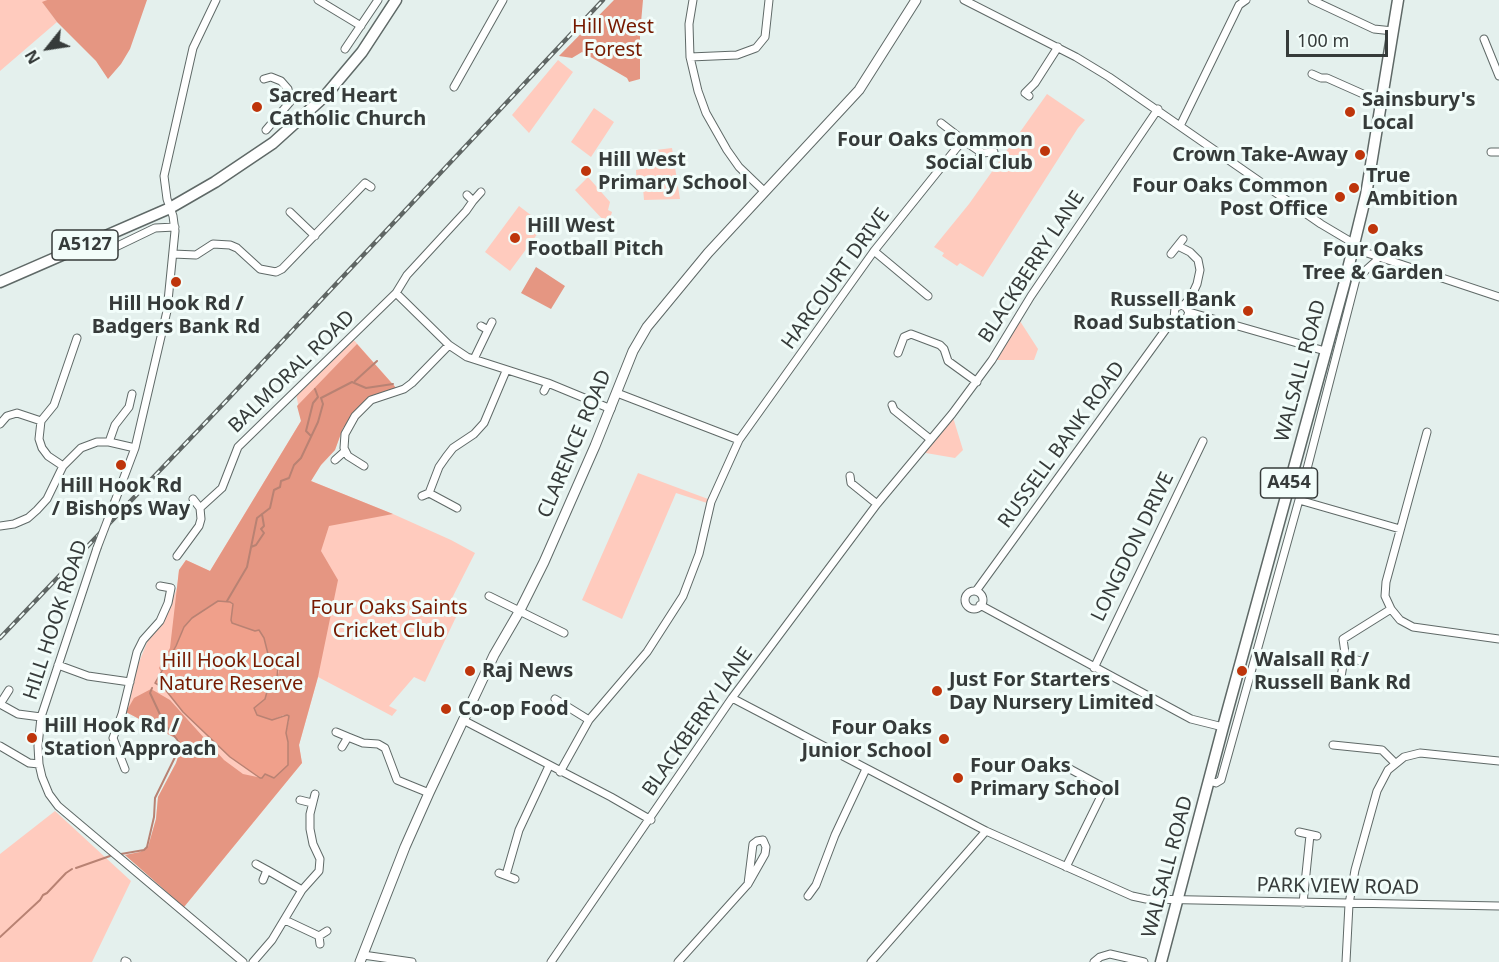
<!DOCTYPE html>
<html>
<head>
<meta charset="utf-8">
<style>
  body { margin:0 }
  #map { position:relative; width:1499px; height:962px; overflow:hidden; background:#e4f0ed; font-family:"Noto Sans",sans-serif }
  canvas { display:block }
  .north { position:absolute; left:18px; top:18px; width:60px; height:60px; -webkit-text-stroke:4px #f2fdfa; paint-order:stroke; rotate:240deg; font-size:16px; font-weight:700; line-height:24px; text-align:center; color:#363b3a }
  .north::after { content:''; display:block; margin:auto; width:21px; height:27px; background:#363b3a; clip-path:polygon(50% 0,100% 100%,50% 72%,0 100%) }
  .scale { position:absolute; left:1286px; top:30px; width:102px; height:27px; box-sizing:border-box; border:3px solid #363b3a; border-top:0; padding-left:8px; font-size:18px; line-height:21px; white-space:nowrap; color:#363b3a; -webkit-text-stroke:4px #f2fdfa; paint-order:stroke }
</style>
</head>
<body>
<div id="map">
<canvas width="1499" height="962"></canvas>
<div class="north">N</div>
<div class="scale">100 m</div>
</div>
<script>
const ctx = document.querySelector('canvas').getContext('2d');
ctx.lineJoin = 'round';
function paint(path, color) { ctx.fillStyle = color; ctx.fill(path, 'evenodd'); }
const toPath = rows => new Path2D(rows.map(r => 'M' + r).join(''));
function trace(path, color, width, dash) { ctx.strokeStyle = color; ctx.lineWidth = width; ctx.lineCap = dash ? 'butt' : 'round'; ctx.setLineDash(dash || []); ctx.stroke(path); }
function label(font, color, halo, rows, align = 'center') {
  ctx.font = font + ' "Noto Sans",sans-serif'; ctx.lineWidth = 6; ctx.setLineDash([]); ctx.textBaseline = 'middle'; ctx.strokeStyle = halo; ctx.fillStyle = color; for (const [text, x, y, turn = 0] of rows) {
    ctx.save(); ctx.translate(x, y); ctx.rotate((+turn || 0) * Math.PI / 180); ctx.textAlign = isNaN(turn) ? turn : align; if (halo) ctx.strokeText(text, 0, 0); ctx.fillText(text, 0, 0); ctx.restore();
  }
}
paint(toPath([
  [0,0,47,0,43,3,57,22,0,71],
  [558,60,573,72,529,133,512,115],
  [1047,94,1085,120,1078,128,983,277,960,263,957,266,942,256,944,253,934,247,969,204],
  [594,108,614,122,591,157,571,142],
  [672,148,680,199,644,200,643,188,637,189,636,170,641,169,640,152],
  [588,177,610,202,608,210,612,212,609,222,607,224,575,190],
  [519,206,544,225,510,271,485,252],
  [1018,318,1038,349,1034,360,992,360],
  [353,339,397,389,368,398,343,428,335,450,319,467,311,481,393,514,451,540,475,553,447,608,457,615,425,682,414,677,389,706,397,710,392,716,318,677,299,745,302,763,184,907,125,855,140,852,148,847,156,819,158,797,176,763,181,748,179,740,126,712,135,672,148,640,165,619,177,588,179,570,186,560,210,571,301,421,296,393],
  [952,414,963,450,955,458,920,452],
  [638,473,708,499,707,503,676,493,622,619,582,600],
  [55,811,131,881,92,962,0,962,0,854]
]), '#ffcbbe');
paint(toPath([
  [47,0,147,0,130,49,121,64,108,79,96,61,57,22,42,2],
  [614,0,643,0,640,34,640,79,629,82,627,78,582,52,572,58,559,56],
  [536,267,565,286,551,309,521,293],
  [357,344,397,389,368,398,343,428,335,450,321,465,311,481,393,514,329,526,321,551,338,580,318,677,299,745,302,763,184,907,125,855,140,852,148,847,156,819,158,797,176,763,181,748,179,740,126,712,134,698,151,689,170,700,224,760,243,774,262,778,265,774,272,776,288,765,288,742,286,733,289,719,284,715,272,720,257,715,254,711,254,708,258,703,265,699,268,688,277,678,279,671,268,654,265,642,255,631,232,623,218,601,205,609,184,627,176,646,161,672,159,668,170,648,179,570,186,560,210,571,301,421,297,406]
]), '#e59682');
const water = toPath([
  [218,601,230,602,233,604,231,620,232,623,255,631,259,630,264,638,268,654,276,661,278,666,277,678,268,688,265,699,254,708,257,715,272,720,287,715,289,716,286,733,288,742,288,765,274,778,265,774,262,778,260,778,230,757,183,712,164,688,155,683,176,646,184,627,192,618,218,601]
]);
paint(water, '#f0a08b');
trace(water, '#b88273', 1.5);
trace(toPath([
  [355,381,377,361],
  [311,436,306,431,313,403,318,397,315,389],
  [251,547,256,545,264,533,261,529,264,526,262,514],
  [227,601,247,567,257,518,270,508,274,490,280,487,281,481,289,478,294,465,301,458,318,422,323,404,321,398,352,382,366,388,393,384],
  [121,854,144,850,147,847,154,817,155,798,180,747,179,742,164,723,150,693,152,688],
  [76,868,110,856],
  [0,937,40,900,43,895,47,893,66,873,72,869]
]), '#b88273', 2);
const street = toPath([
  [318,0,361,26],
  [693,0,689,24,690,57,698,91,706,113,727,150,739,167,765,192],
  [964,0,1076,57,1109,77,1321,224,1353,243],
  [1312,0,1374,29,1393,31],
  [1484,39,1499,76],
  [345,49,378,0],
  [690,57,737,55,756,48,765,37,769,0],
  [1312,74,1321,78,1327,78,1381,102],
  [264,79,271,77,281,81,288,89,290,102,266,130],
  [454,87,503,0],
  [1029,96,1025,93,1035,83,1058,47],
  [941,123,963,140],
  [1180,126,1239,5,1246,0],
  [1491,152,1499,152],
  [974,165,982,153],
  [467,195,473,201,481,192],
  [290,212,315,236],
  [86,244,94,255,99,255,155,228,175,227],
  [1178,246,1190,252,1198,260,1200,270,1197,284,1191,297,1183,306],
  [1352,248,1499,297],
  [874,251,928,296],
  [173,254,196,255,213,244,230,245,237,248,260,269,276,272,282,269,365,183,371,187],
  [1171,254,1183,239],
  [396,293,449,345,467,357,548,383],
  [1189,312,1186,320,1183,321,1174,318,1175,308,1181,305,1185,306,1189,312,1325,351],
  [481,326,488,330,492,322],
  [898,353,904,337,911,334,940,345,944,349,948,361,977,382],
  [474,359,488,330],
  [544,391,548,383,611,409],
  [892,405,894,410,930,439],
  [41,421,54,405,77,338],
  [0,424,7,416,17,413,41,421,39,439,42,448,48,456,63,466],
  [1427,432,1386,582,1385,596,1391,609,1400,620,1413,627,1499,639],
  [739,440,874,251,963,140,982,153,994,152],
  [109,442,115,425,129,407,132,394],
  [335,460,345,451],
  [364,466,348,456,344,448,345,434,355,416,371,400,404,389,412,383,449,345],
  [850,476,851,483,877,504],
  [429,493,439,467,446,457,453,448,474,434,484,423,506,371],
  [422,496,429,493,457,508],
  [193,499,200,508],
  [1299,500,1400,529],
  [115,501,135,448,167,311,175,231,173,216,167,199,164,176,193,48,216,0],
  [0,526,14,524,28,518,37,510,47,499,63,466,81,448,97,442,109,442,135,448],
  [97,548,41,717,38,746,39,764,42,777,49,794,58,806,243,962],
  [177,556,199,526,201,519,200,508,222,488,238,447,396,293,407,275,466,211,473,201],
  [976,591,1174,318],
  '965 600a9 9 0 1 1 18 0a9 9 0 1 1-18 0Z',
  [489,596,564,633],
  [980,605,1191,719,1223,727],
  [1345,657,1361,661],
  [58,665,88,676,130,682],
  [1094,668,1203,441],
  [1341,677,1345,653,1343,639,1391,609],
  [9,690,0,704,18,714,41,717],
  [732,698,986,831,1132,896,1146,899,1499,906],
  [555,699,589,720],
  [463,720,611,797,651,820],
  [336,732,348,737],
  [1333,745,1382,750,1395,763],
  [0,746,29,763,39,764],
  [342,747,348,737,363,743,378,744,385,748,397,780,429,793],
  [125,769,113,738,122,714,137,652,143,640,160,621,168,603,171,588,160,586],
  [560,772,589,720,647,652,683,596,699,554,711,502,739,440,617,393],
  [1209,781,1216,783,1221,780,1299,500,1356,279,1376,261,1378,256],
  [300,800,312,803],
  [1299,832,1317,836],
  [256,864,267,870,263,880],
  [1066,867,1105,788,1070,769],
  [267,870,302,890],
  [499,873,515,879],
  [506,875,519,830,549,766],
  [808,896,816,885,835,835,866,769],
  [1303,903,1310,835],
  [285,920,319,936],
  [320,944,319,936,327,931],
  [363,955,412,962],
  [125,961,127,962],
  [253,962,272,940,302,890,319,871,320,859,313,844,310,829,310,814,315,794],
  [551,962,732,698,877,504,952,414,992,360,1031,296,1158,109],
  [678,962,748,884,765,854,766,847,763,840,757,841,753,844,748,884],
  [871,962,986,831],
  [1094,962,1100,957,1110,954,1144,962],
  [1346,962,1349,904,1355,870,1377,791,1388,770,1404,757,1420,753,1499,761]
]);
const secondary = toPath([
  [360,962,405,847,429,793,494,655,519,612,544,562,595,446,633,351,647,327,708,253,859,90,916,0]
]);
const primary = toPath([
  [0,282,170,208,215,182,273,143,325,96,362,52,396,0],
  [1161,962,1223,727,1344,285,1366,195,1398,0]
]);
trace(street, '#5f6967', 9);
trace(secondary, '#5f6967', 11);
trace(primary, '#5f6967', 13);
trace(street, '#fff', 7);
trace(secondary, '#fff', 9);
trace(primary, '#fff', 10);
const rail = toPath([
  [0,638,227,400,603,0]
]);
trace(rail, '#5f6664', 4.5);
trace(rail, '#f2fdfa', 2, [7]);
const streetBridge = toPath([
  [97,548,115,501]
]);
trace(streetBridge, '#5f6967', 9, []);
trace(streetBridge, '#fff', 7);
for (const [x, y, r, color] of [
  [257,107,6,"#be350b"],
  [1350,112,6,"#be350b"],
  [1045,151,6,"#be350b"],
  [1360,155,6,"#be350b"],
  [586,171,6,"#be350b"],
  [1354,188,6,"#be350b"],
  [1340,197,6,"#be350b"],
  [1373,229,6,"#be350b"],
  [515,238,6,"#be350b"],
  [176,282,6,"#be350b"],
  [1248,311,6,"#be350b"],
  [121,465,6,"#be350b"],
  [470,671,6,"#be350b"],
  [1242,671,6,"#be350b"],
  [937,691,6,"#be350b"],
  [446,709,6,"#be350b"],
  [32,738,6,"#be350b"],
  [944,739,6,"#be350b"],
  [958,778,6,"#be350b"]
]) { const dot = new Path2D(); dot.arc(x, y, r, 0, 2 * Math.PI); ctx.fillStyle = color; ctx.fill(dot); trace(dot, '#f2fdfa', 2); }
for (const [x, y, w] of [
  [85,245,66],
  [1289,483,57]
]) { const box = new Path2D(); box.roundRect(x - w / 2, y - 15, w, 30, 4.5); ctx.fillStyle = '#f2fdfa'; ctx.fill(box); trace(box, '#363b3a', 1.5); }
label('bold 18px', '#363b3a', null, [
  ["A5127",85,245],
  ["A454",1289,483]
]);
label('20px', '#761a00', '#f2fdfa', [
  ["Hill West",613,27],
  ["Forest",613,50],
  ["Four Oaks Saints",389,608],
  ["Cricket Club",389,631],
  ["Hill Hook Local",231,661],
  ["Nature Reserve",231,684]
]);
label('bold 20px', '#363b3a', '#f2fdfa', [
  ["Sacred Heart",269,96],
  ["Catholic Church",269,119],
  ["Sainsbury's",1362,100],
  ["Local",1362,123],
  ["Four Oaks Common",1033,140,"right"],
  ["Social Club",1033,163,"right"],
  ["Crown Take-Away",1348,155,"right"],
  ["Hill West",598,160],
  ["Primary School",598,183],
  ["True",1366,176],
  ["Ambition",1366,199],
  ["Four Oaks Common",1328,186,"right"],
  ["Post Office",1328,209,"right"],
  ["Hill West",527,226],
  ["Football Pitch",527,249],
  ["Four Oaks",1373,250,"center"],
  ["Tree & Garden",1373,273,"center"],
  ["Russell Bank",1236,300,"right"],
  ["Road Substation",1236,323,"right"],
  ["Hill Hook Rd /",176,304,"center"],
  ["Badgers Bank Rd",176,327,"center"],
  ["Hill Hook Rd",121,486,"center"],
  ["/ Bishops Way",121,509,"center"],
  ["Walsall Rd /",1254,660],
  ["Russell Bank Rd",1254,683],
  ["Raj News",482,671],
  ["Just For Starters",949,680],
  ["Day Nursery Limited",949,703],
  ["Co-op Food",458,709],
  ["Hill Hook Rd /",44,726],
  ["Station Approach",44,749],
  ["Four Oaks",932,728,"right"],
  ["Junior School",932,751,"right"],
  ["Four Oaks",970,766],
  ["Primary School",970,789]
], 'left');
label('20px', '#363b3a', '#f2fdfa', [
  ["BLACKBERRY LANE",1032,267,-57],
  ["HARCOURT DRIVE",836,279,-54],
  ["WALSALL ROAD",1301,371,-75],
  ["BALMORAL ROAD",292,372,-44],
  ["CLARENCE ROAD",575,444,-67],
  ["RUSSELL BANK ROAD",1062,445,-54],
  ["LONGDON DRIVE",1133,547,-64],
  ["HILL HOOK ROAD",56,620,-72],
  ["BLACKBERRY LANE",698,722,-55],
  ["WALSALL ROAD",1168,867,-75],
  ["PARK VIEW ROAD",1338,887,1]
]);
</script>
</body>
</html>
